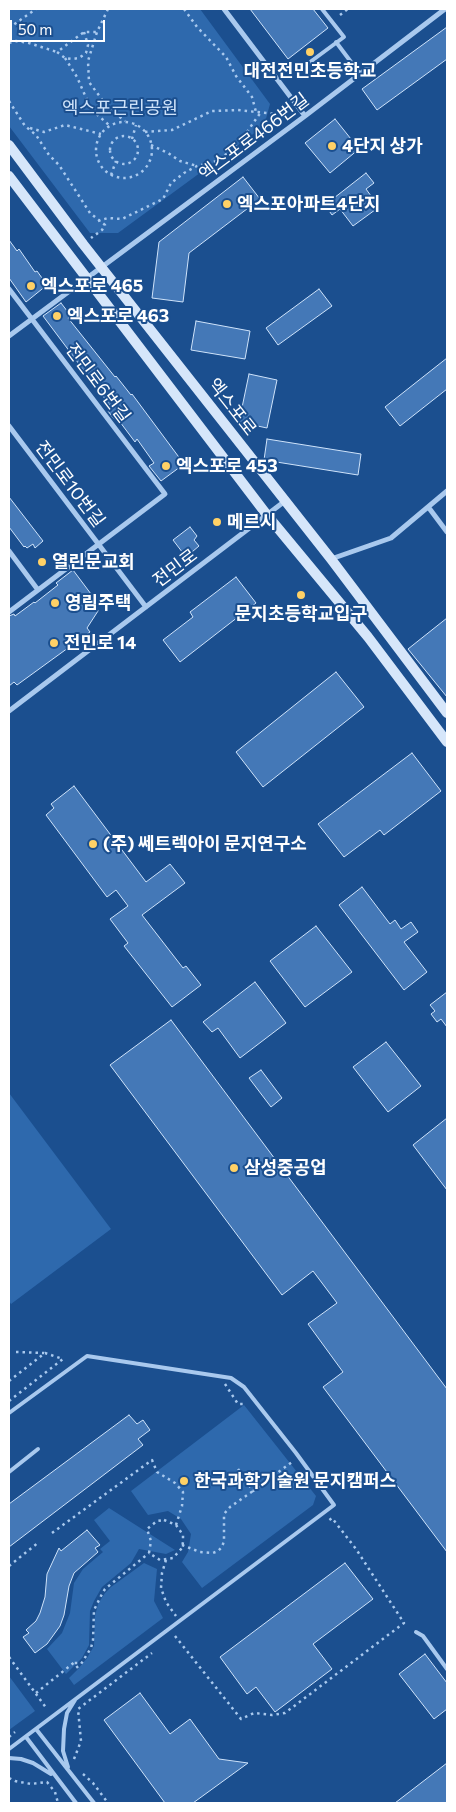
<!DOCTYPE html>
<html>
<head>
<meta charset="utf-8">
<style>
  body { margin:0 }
  #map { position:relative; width:456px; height:1812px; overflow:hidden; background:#1b4f8f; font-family:Commissioner,sans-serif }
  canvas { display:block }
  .frame { position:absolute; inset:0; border:10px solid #fff; pointer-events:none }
  .scale { position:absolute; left:10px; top:20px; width:95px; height:22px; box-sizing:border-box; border:2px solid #fff; border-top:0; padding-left:6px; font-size:15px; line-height:18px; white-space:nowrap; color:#fff; -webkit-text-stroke:4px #1b4f8f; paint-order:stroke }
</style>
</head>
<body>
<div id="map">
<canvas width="456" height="1812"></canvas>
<div class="frame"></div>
<div class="scale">50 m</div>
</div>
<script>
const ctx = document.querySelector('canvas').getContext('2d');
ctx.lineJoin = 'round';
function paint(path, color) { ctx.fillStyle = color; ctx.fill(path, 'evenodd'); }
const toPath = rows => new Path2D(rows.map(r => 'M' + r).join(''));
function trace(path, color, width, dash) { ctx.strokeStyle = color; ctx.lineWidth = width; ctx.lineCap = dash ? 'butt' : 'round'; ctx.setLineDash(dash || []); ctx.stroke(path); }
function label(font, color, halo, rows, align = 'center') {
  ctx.font = font + ' Commissioner,"Noto Sans KR",sans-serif'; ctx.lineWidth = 4; ctx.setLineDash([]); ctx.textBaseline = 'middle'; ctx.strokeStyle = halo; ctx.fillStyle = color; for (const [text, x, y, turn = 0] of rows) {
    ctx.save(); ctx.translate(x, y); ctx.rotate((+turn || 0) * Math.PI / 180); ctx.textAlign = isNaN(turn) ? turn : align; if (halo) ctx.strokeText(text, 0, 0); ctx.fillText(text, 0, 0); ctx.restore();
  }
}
paint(toPath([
  [10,9,200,9,270,104,264,126,118,233,90,233,9,126],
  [9,1093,111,1229,11,1304,9,1301],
  [244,1405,316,1496,313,1505,202,1588,182,1562,188,1552,191,1534,181,1519,168,1511,148,1515,131,1491],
  [109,1508,175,1550,166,1554,139,1549,131,1563,102,1587,94,1601,90,1611,89,1645,82,1658,66,1674,47,1649,62,1633,70,1613,74,1583,83,1569,103,1552,100,1549,110,1541,94,1520],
  [144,1563,157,1569,154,1601,163,1618,74,1685,69,1678,78,1669,87,1658,94,1646,95,1616,98,1604,105,1593,111,1587],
  [9,1676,35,1711,9,1730]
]), '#2e69ad');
const building = toPath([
  [250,9,313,9,328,28,288,59,250,9],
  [447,27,447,59,377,110,362,89,447,27],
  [335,119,359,149,330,173,305,143,335,119],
  [366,173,374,183,366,189,379,207,353,226,340,209,332,215,325,205,366,173],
  [243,177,260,199,189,253,183,302,152,298,159,242,243,177],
  [9,240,17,251,19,249,35,272,37,271,47,285,26,302,9,278,9,240],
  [319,289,332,306,278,345,266,328,319,289],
  [61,303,71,316,68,318,115,377,116,376,131,395,132,394,184,464,161,481,149,466,154,463,137,439,135,442,117,418,114,419,108,411,112,408,43,316,61,303],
  [196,321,250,331,245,359,191,350,196,321],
  [447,358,447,389,400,426,385,407,447,358],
  [249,374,277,380,267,428,239,422,249,374],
  [267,439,361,454,358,475,264,460,267,439],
  [9,497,43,541,35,548,33,544,27,548,25,546,24,547,9,527,9,497],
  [190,527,197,536,194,540,199,546,186,557,173,540,190,527],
  [73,570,94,598,98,611,87,628,90,632,17,685,14,682,9,686,9,616,14,614,15,616,34,602,35,603,58,585,56,583,73,570],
  [236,577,256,603,180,662,163,640,193,617,190,612,236,577],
  [447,618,447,697,408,649,447,618],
  [336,672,364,707,263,787,236,752,336,672],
  [412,753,441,791,384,835,380,830,344,857,318,824,412,753],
  [74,786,146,882,170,864,185,883,142,915,183,968,186,966,201,985,172,1007,124,946,128,943,110,919,128,906,116,890,107,897,46,815,54,808,51,804,74,786],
  [362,887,390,924,395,920,401,929,411,922,418,932,404,942,427,972,404,990,339,905,362,887],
  [316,926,352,972,305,1007,270,961,316,926],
  [255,982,286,1023,240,1058,218,1028,212,1032,203,1022,255,982],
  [447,992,447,1027,441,1019,437,1022,431,1014,435,1011,430,1005,447,992],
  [171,1020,447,1389,447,1552,323,1387,343,1372,308,1324,337,1303,313,1271,282,1295,110,1065,171,1020],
  [386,1042,421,1086,388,1112,353,1067,386,1042],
  [261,1070,282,1098,271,1107,249,1078,261,1070],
  [447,1118,447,1190,413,1145,447,1118],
  [129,1415,137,1424,143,1420,150,1430,138,1439,143,1445,9,1547,9,1504,129,1415],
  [87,1530,100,1545,95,1548,98,1552,74,1573,69,1586,64,1615,60,1626,47,1644,35,1653,23,1637,29,1633,26,1630,36,1621,40,1613,45,1597,47,1574,59,1548,61,1551,87,1530],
  [345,1563,373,1599,313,1644,332,1669,275,1712,256,1687,247,1694,220,1657,345,1563],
  [425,1654,447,1683,447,1709,434,1719,399,1674,425,1654],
  [140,1693,170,1734,190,1719,219,1759,248,1763,193,1803,165,1803,104,1720,140,1693],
  [447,1763,447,1803,395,1803,447,1763]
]);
paint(building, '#4478b7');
trace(building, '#cfe3fa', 1);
trace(toPath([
  [108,9,97,32,88,61,89,82,109,109,125,121],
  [184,9,197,27,226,57,236,76,252,97,256,112],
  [340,15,348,9],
  [9,28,36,9],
  [84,32,88,45,86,53,79,58,72,59,65,58,57,52,84,32,97,32],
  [9,43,16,41,29,43,57,52],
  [65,58,77,77,91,109,110,126],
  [9,101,25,126,36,135,49,155,59,165,90,213,105,225,102,230,91,238],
  '96 150a28 28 0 1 1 56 0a28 28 0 1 1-56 0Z',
  [30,128,44,132,65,125,101,134],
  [145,132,172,130,212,111,238,110,276,114],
  '110 150a14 14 0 1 1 28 0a14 14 0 1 1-28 0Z',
  [132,139,136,125],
  [151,145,168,153,180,161,197,166],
  [111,175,116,161],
  [98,221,108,218,122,219,163,199,171,183,184,173,197,166,217,161,237,146,261,112],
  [16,1352,44,1353],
  [9,1381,45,1353,63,1359],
  [225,1384,238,1404,246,1404],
  [9,1401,63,1359],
  [238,1469,253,1491,292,1462],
  [164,1520,176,1525,183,1535,183,1542,182,1548,173,1558,160,1560,149,1553,151,1541,147,1529,157,1521,164,1520],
  [52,1533,152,1460,157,1472,175,1483,183,1492,182,1506,176,1525],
  [182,1545,200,1552,213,1553,218,1551,222,1547,224,1541,224,1514,230,1507,253,1491],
  [166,1560,162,1573,161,1588,166,1602,176,1616],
  [9,1566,39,1542],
  [175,1636,241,1719,254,1713,272,1715,285,1713,404,1623,356,1549,332,1518,328,1521],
  [9,1657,47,1709],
  [36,1693,76,1661,76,1668,81,1664,91,1648,93,1640,94,1610,102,1594,105,1589,149,1553],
  [9,1737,15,1732],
  [74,1759,81,1741,78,1709,152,1653],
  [83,1774,93,1783,108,1803],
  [9,1778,15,1781,31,1784,47,1782,55,1792,58,1803]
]), '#a9c9ee', 2.5, [2.5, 4]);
trace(toPath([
  [336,42,360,74],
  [302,68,344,37,322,9],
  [9,1413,87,1356,231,1378,244,1387,296,1453,334,1505,9,1749],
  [9,1472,38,1449],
  [416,1632,423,1636,447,1669],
  [36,1729,94,1803],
  [26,1737,76,1803],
  [9,1758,21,1759,33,1763,51,1774],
  [68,1767,63,1751,64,1729,67,1713,75,1700]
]), '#a9c9ee', 4);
trace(toPath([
  [224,9,305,116],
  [9,289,165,494,9,612],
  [9,336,305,116,445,9],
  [9,426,146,607],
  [429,508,447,532],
  [9,551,38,590],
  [331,559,391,538,447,491],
  [9,711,285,501]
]), '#a9c9ee', 5);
trace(toPath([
  [9,145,83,244,331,559,447,713],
  [9,176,267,515,368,637,447,742]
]), '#d6e6fa', 10);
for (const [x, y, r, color] of [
  [310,52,5,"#ffd166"],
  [332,146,5,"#ffd166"],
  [227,204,5,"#ffd166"],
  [31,286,5,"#ffd166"],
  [57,316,5,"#ffd166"],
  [166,466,5,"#ffd166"],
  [217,522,5,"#ffd166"],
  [42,562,5,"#ffd166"],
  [301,595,5,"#ffd166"],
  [55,603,5,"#ffd166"],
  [54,643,5,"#ffd166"],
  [93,844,5,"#ffd166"],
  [234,1168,5,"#ffd166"],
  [184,1481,5,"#ffd166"]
]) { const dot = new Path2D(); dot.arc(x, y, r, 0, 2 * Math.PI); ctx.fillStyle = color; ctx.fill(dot); trace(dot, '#1b4f8f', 2); }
label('bold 18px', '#fff', '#1b4f8f', [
  ["대전전민초등학교",310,71,"center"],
  ["4단지 상가",342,146],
  ["엑스포아파트4단지",237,204],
  ["엑스포로 465",41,286],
  ["엑스포로 463",67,316],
  ["엑스포로 453",176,466],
  ["메르시",227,522],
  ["열린문교회",52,562],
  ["영림주택",65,603],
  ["문지초등학교입구",301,614,"center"],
  ["전민로 14",64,643],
  ["(주) 쎄트렉아이 문지연구소",103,844],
  ["삼성중공업",244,1168],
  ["한국과학기술원 문지캠퍼스",194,1481]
], 'left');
label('18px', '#cfe3fa', '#1b4f8f', [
  ["엑스포근린공원",120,108]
]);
label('18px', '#fff', '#1b4f8f', [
  ["엑스포로466번길",254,137,-37],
  ["전민로6번길",98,383,53],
  ["엑스포로",232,407,52],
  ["전민로10번길",70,484,53],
  ["전민로",175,568,-37]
]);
</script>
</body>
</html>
